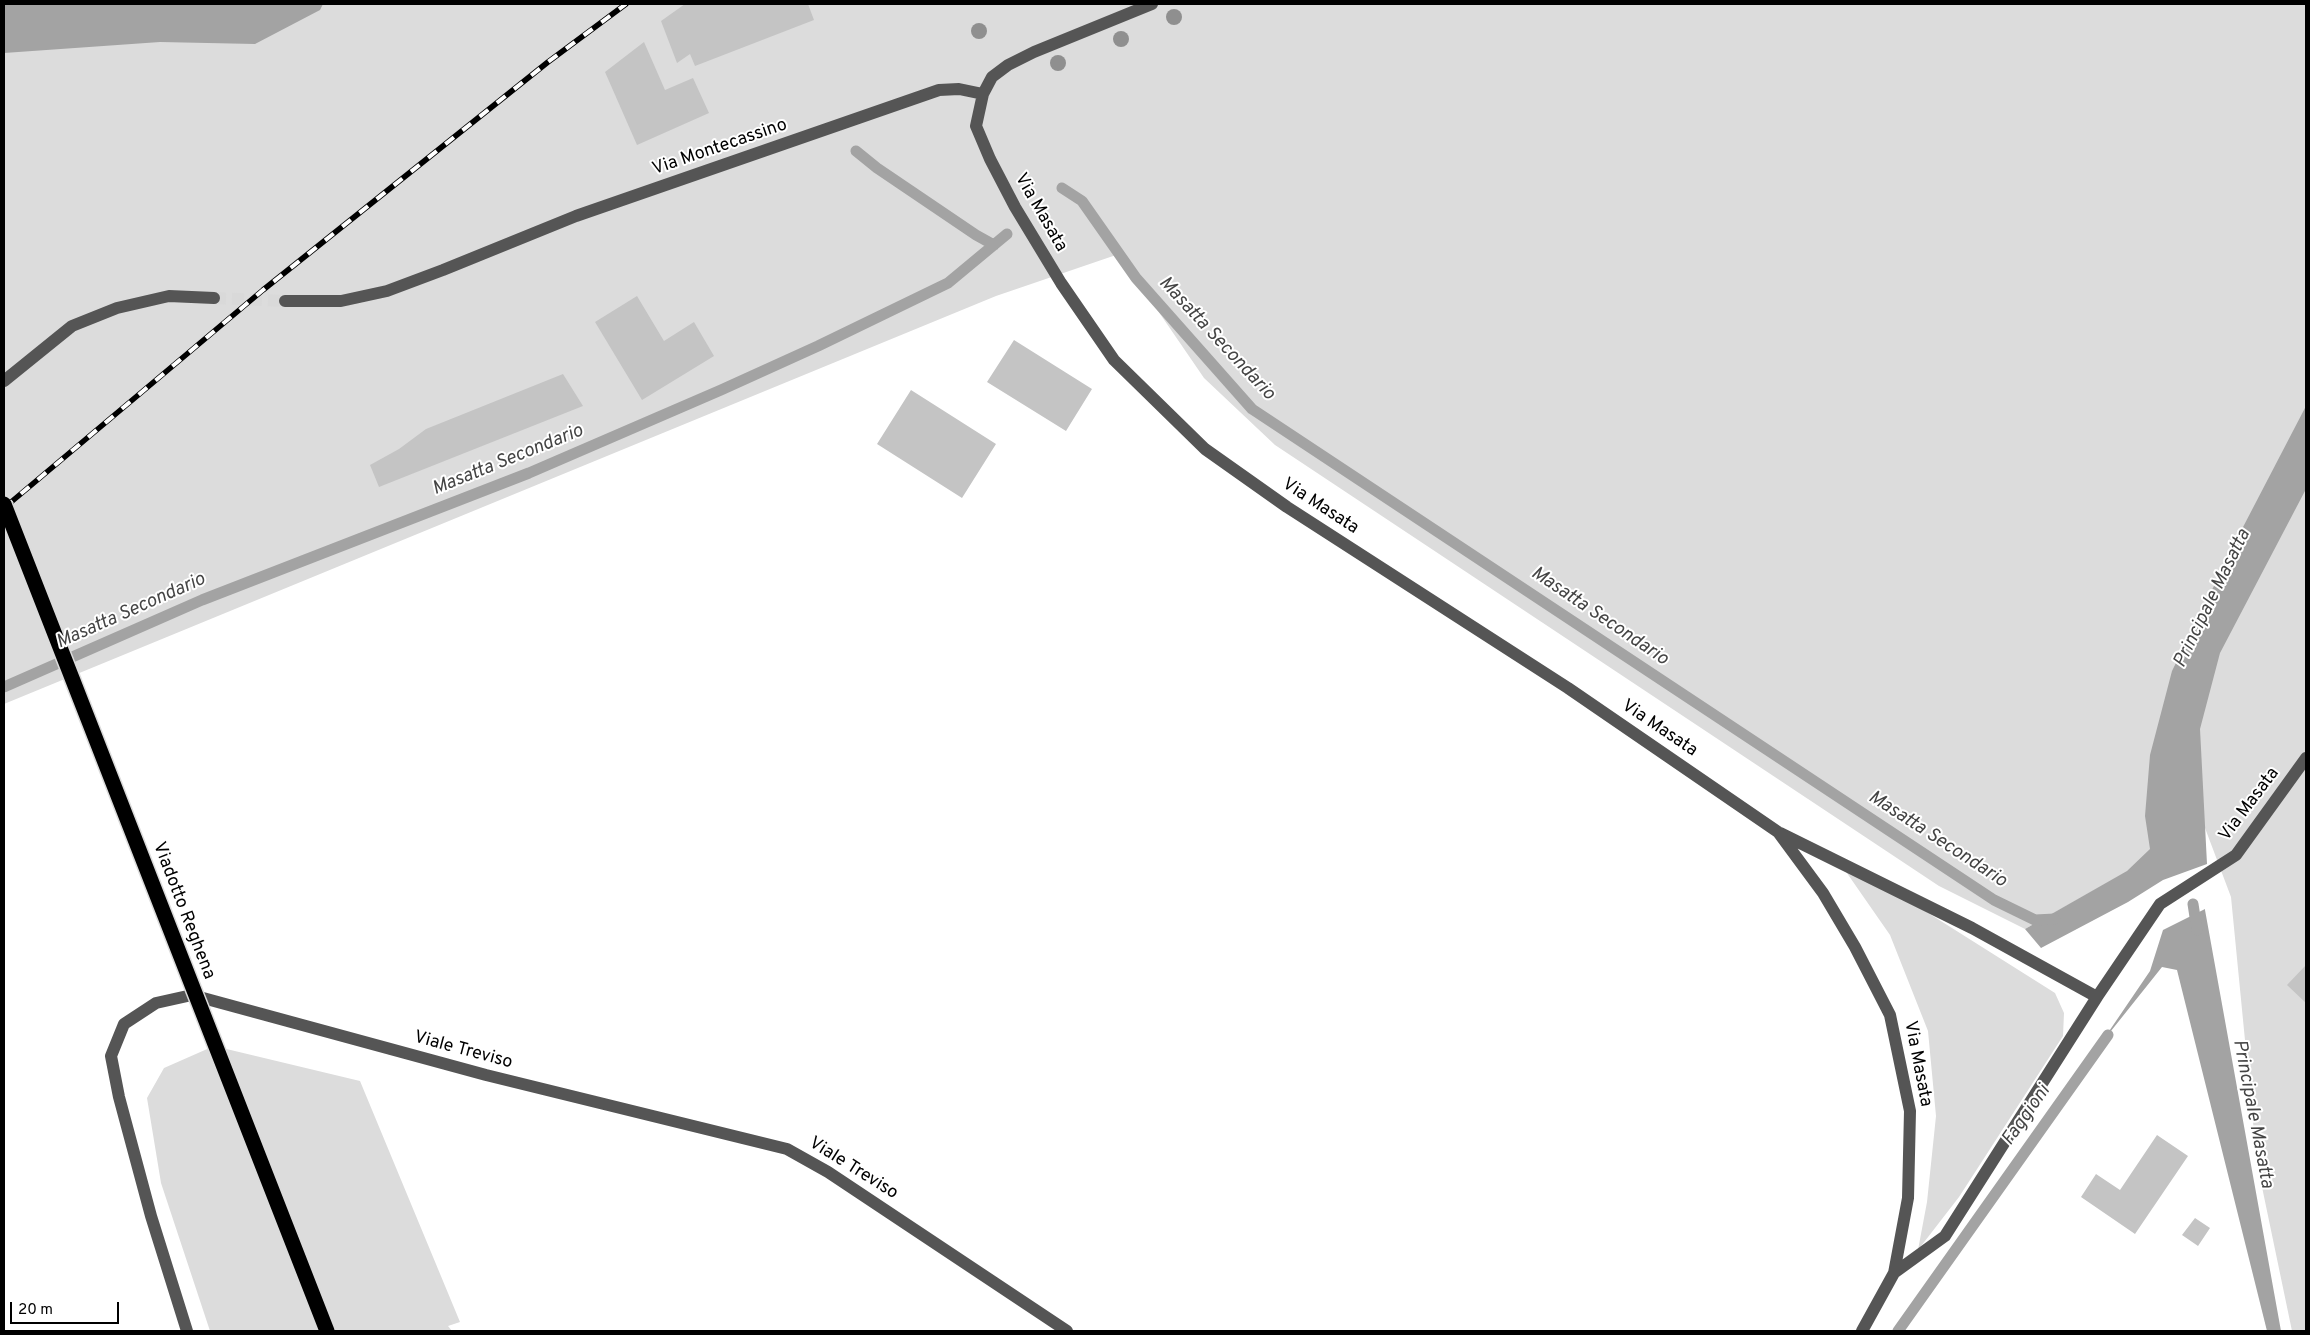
<!DOCTYPE html>
<html>
<head>
<meta charset="utf-8">
<style>
  body { margin:0 }
  #map { position:relative; width:2310px; height:1335px; overflow:hidden; background:#fff; font-family:Overpass,sans-serif }
  canvas { display:block }
  .frame { position:absolute; inset:0; border:5px solid #000; pointer-events:none }
  .scale { position:absolute; left:10px; top:1302px; width:109px; height:22px; box-sizing:border-box; border:2px solid #000; border-top:0; padding-left:6px; font-size:15px; line-height:18px; white-space:nowrap; color:#000; -webkit-text-stroke:4px #fff; paint-order:stroke }
</style>
</head>
<body>
<div id="map">
<canvas width="2310" height="1335"></canvas>
<div class="frame"></div>
<div class="scale">20 m</div>
</div>
<script>
const ctx = document.querySelector('canvas').getContext('2d');
ctx.lineJoin = 'round';
function paint(path, color) { ctx.fillStyle = color; ctx.fill(path, 'evenodd'); }
const toPath = rows => new Path2D(rows.map(r => 'M' + r).join(''));
function trace(path, color, width, dash) { ctx.strokeStyle = color; ctx.lineWidth = width; ctx.lineCap = dash ? 'butt' : 'round'; ctx.setLineDash(dash || []); ctx.stroke(path); }
function label(font, color, halo, rows, align = 'center') {
  ctx.font = font + ' Overpass,sans-serif'; ctx.lineWidth = 4; ctx.setLineDash([]); ctx.textBaseline = 'middle'; ctx.strokeStyle = halo; ctx.fillStyle = color; for (const [text, x, y, turn = 0] of rows) {
    ctx.save(); ctx.translate(x, y); ctx.rotate((+turn || 0) * Math.PI / 180); ctx.textAlign = isNaN(turn) ? turn : align; if (halo) ctx.strokeText(text, 0, 0); ctx.fillText(text, 0, 0); ctx.restore();
  }
}
paint(toPath([
  [4,4,2306,4,2306,1331,2292,1331,2257,1163,2231,897,2205,828,2025,929,1939,886,1275,445,1204,378,1119,254,996,296,4,704],
  [1833,853,2055,993,2064,1013,2063,1036,1959,1197,1918,1250,1927,1202,1936,1116,1928,1031,1890,935],
  [214,1046,360,1081,460,1322,448,1326,452,1331,210,1331,161,1183,147,1098,164,1068]
]), '#dcdcdc');
paint(toPath([
  [4,4,323,4,320,10,255,44,160,42,4,53],
  [2306,406,2306,489,2220,653,2200,729,2207,864,2163,880,2128,902,2041,948,2025,929,2127,871,2150,849,2145,816,2150,755,2172,671,2242,529],
  [2205,909,2205,910,2281,1331,2267,1331,2177,970,2162,967,2099,1046,2150,971,2163,930]
]), '#a3a3a3');
trace(toPath([
  [856,151,877,168,976,235,994,245],
  [1062,188,1082,201,1136,278,1252,409,1994,900,2035,920,2055,919],
  [4,687,202,600,529,473,721,390,818,346,948,283,1007,234],
  [2193,904,2197,930],
  [1898,1331,2108,1035]
]), '#a3a3a3', 11);
paint(toPath([
  [685,4,808,4,814,20,695,66,690,54,677,63,661,21],
  [644,42,665,90,693,78,709,113,637,145,605,72],
  [637,296,664,341,694,322,714,356,642,400,595,322],
  [1014,340,1092,389,1066,431,987,382],
  [563,374,583,406,379,487,370,465,399,449,426,429],
  [911,390,996,444,962,498,877,444],
  [2306,965,2306,1003,2287,985],
  [2157,1135,2188,1156,2135,1234,2081,1197,2096,1174,2120,1190],
  [2195,1218,2210,1228,2198,1246,2182,1235]
]), '#c4c4c4');
trace(toPath([
  [214,298,285,301]
]), '#d9d9d9', 12, [12, 6]);
trace(toPath([
  [1152,4,1034,52,1008,65,992,77,983,94,976,126,990,159,1015,207,1061,283,1114,360,1205,449,1287,507,1568,688,1778,832,1823,893,1855,947,1890,1015,1910,1111,1908,1198,1894,1273,1862,1331],
  [285,301,341,301,387,291,443,270,576,216,939,90,959,89,983,94],
  [4,381,72,326,117,308,169,296,214,298],
  [1780,833,1972,928,2097,997],
  [1894,1273,1945,1236,2097,997,2160,904,2236,855,2306,758],
  [187,1331,151,1216,119,1097,111,1056,124,1024,156,1003,192,995,486,1075,787,1149,828,1172,1067,1331]
]), '#555', 12);
const rail = toPath([
  [4,508,263,290,548,62,626,4]
]);
trace(rail, '#000', 5.5);
trace(rail, '#fff', 4, [11]);
const highwayBridge = toPath([
  [4,504,327,1331]
]);
trace(highwayBridge, '#dbdbdb', 18, []);
trace(highwayBridge, '#000', 15);
ctx.fillStyle = '#8f8f8f';
for (const [x, y] of [
  [1174,17],
  [979,31],
  [1121,39],
  [1058,63]
]) { ctx.beginPath(); ctx.arc(x, y, 8, 0, 2 * Math.PI); ctx.fill(); }
label('18px', '#000', '#fff', [
  ["Via Montecassino",720,148,-19],
  ["Via Masata",1040,213,60],
  ["Via Masata",1320,507,33],
  ["Via Masata",1659,729,34],
  ["Via Masata",2250,805,-53],
  ["Viadotto Reghena",183,911,69],
  ["Viale Treviso",463,1051,15],
  ["Via Masata",1917,1064,79],
  ["Viale Treviso",853,1169,32]
]);
label('italic 19px', '#444', '#fff', [
  ["Masatta Secondario",1216,339,47],
  ["Masatta Secondario",508,461,-22],
  ["Principale Masatta",2213,599,-64],
  ["Masatta Secondario",131,612,-24],
  ["Masatta Secondario",1599,617,34],
  ["Masatta Secondario",1937,840,33],
  ["Principale Masatta",2252,1114,79],
  ["Faggioni",2027,1116,-55]
]);
</script>
</body>
</html>
